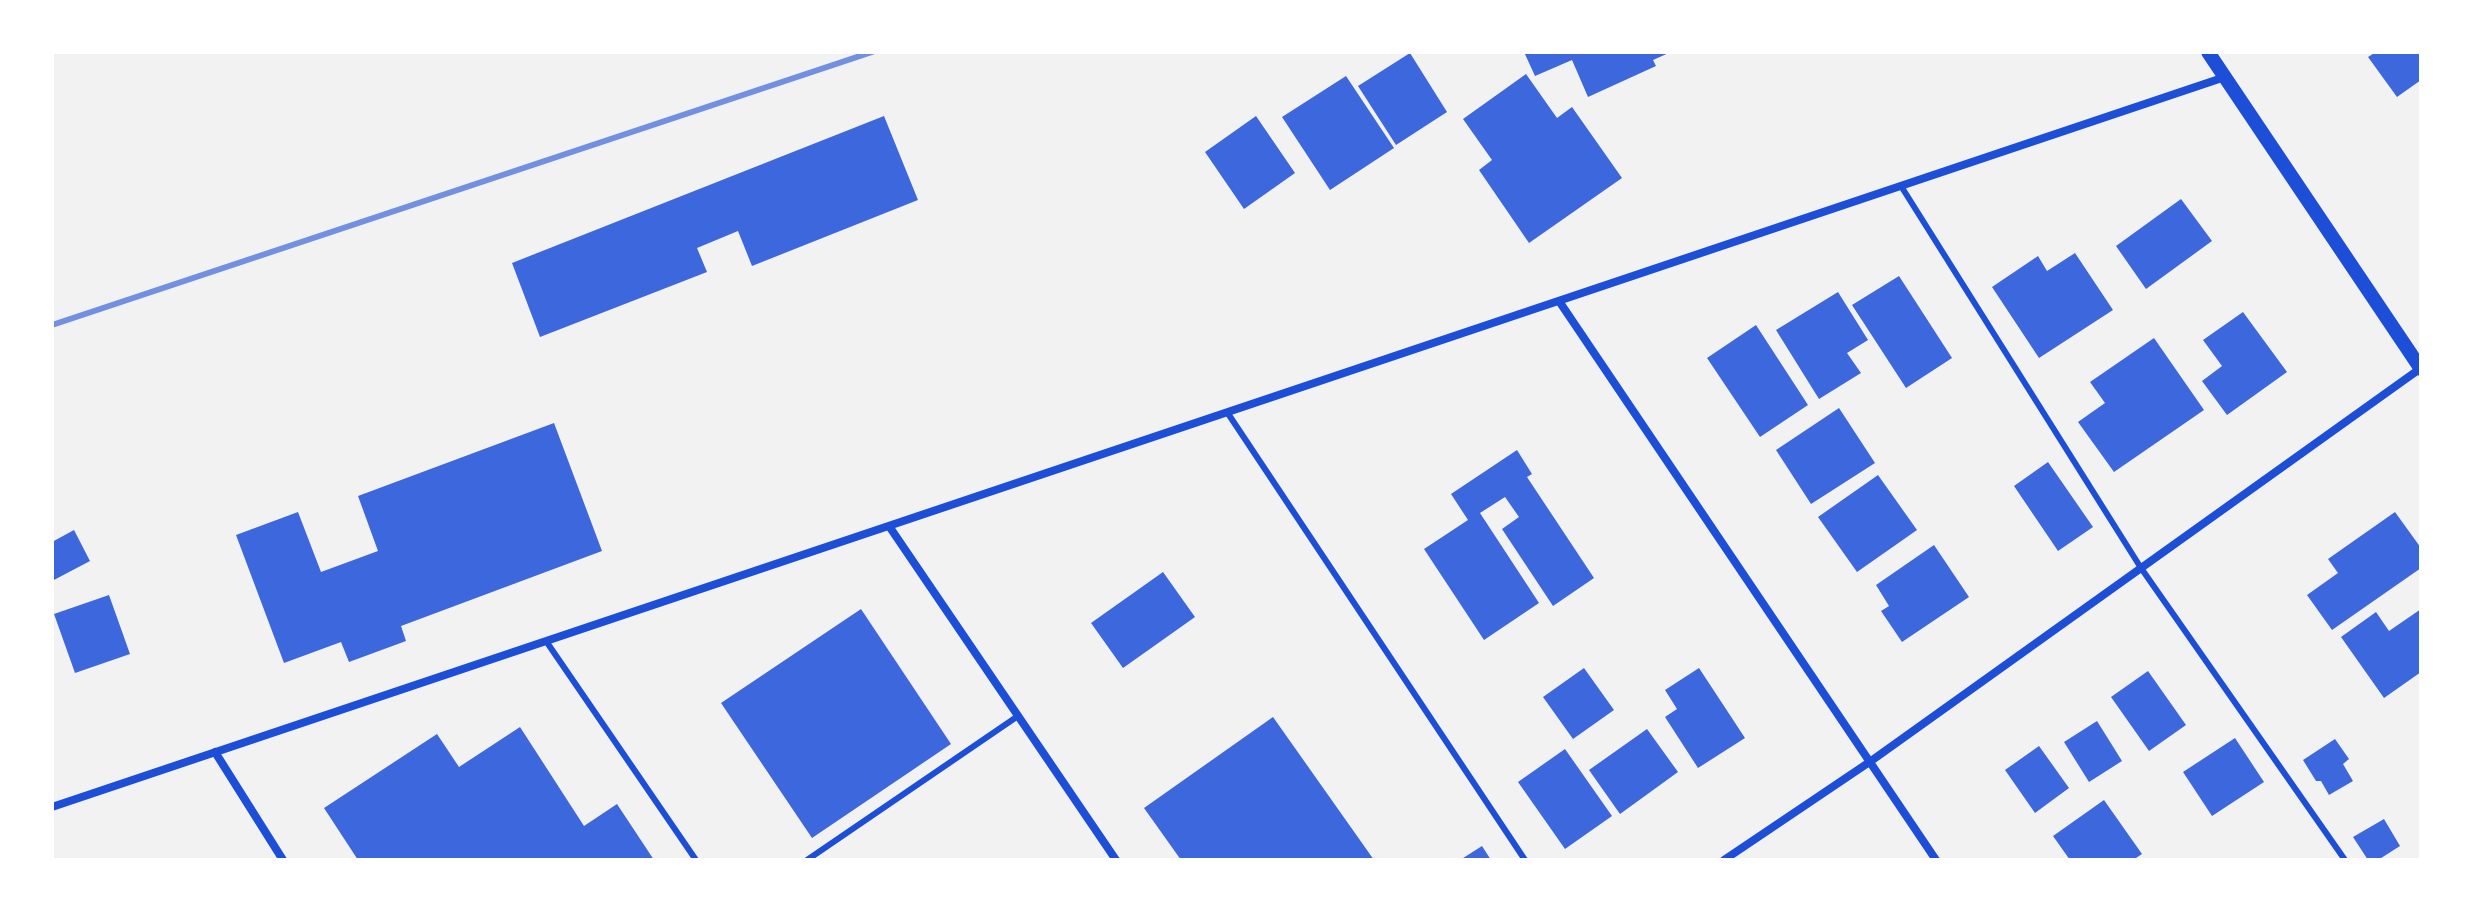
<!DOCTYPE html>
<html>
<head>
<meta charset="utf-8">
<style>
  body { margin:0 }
  #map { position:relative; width:2473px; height:912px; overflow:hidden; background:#f2f2f2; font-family:"Crimson Pro",serif }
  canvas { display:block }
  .frame { position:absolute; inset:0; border:54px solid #fff; pointer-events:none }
</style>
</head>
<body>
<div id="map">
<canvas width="2473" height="912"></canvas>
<div class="frame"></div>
</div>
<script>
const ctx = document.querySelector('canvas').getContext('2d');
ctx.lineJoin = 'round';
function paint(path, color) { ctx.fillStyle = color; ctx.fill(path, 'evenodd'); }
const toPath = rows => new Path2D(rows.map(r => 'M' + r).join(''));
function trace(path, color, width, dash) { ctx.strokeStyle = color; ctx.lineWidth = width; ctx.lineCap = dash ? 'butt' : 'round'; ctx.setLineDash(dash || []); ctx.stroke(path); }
paint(toPath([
  [1524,52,1671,52,1653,60,1656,66,1588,97,1572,60,1535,76],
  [2376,52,2421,52,2421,80,2397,97,2368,57],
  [1410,53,1447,112,1396,145,1358,86],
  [1526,74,1557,118,1572,107,1622,178,1529,243,1479,170,1492,160,1463,119],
  [1346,76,1394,148,1330,190,1282,117],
  [884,116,918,200,752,266,738,231,697,248,707,272,540,337,512,263],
  [1256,116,1295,173,1244,209,1205,152],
  [2181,199,2212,241,2146,289,2116,246],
  [2075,253,2113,310,2039,358,1992,287,2038,256,2047,271],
  [1899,276,1952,358,1906,388,1852,305],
  [1838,292,1868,340,1847,353,1861,373,1819,399,1776,330],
  [2243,312,2287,372,2227,415,2202,381,2222,366,2203,340],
  [1756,325,1808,405,1760,437,1707,358],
  [2154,338,2204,410,2114,472,2078,422,2105,403,2090,382],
  [1839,408,1875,463,1811,504,1776,450],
  [554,423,602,551,401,626,406,641,349,662,341,642,284,663,236,535,298,512,321,572,378,551,358,496],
  [1517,450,1532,474,1527,477,1594,578,1553,606,1502,529,1519,517,1505,497,1480,513,1539,603,1484,640,1424,549,1468,520,1451,494],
  [2048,462,2093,527,2058,551,2014,486],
  [1878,475,1917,530,1857,572,1818,517],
  [2395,512,2421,548,2421,568,2332,630,2307,595,2338,573,2328,559],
  [74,530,90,561,52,581,52,542],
  [1934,545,1969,597,1902,642,1881,611,1889,606,1876,585],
  [1163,572,1195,617,1123,668,1091,623],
  [109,595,130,654,75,673,54,614],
  [861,609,951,744,812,838,721,703],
  [2421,609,2421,672,2384,698,2341,637,2376,612,2389,631],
  [1584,668,1614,710,1573,739,1543,697],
  [1699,668,1745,738,1698,768,1665,717,1677,709,1665,690],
  [2148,671,2186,725,2149,751,2111,697],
  [1273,717,1374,860,1181,860,1144,808],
  [2097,721,2122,761,2089,782,2064,742],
  [520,727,584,826,617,804,654,860,358,860,324,808,437,734,459,767],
  [1647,729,1678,772,1620,814,1589,770],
  [2235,738,2264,782,2212,816,2183,772],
  [2335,739,2349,759,2343,764,2353,781,2329,795,2321,781,2316,781,2303,760],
  [2039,746,2069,788,2035,813,2005,770],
  [1565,749,1612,816,1565,849,1518,782],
  [2104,800,2142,854,2133,860,2070,860,2053,836],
  [2384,819,2400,846,2378,860,2368,860,2353,837],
  [1482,846,1491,860,1460,860]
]), '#3d67dc');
trace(toPath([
  [1901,186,2141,568,2345,860],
  [1227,412,1525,860],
  [546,641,696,860],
  [807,860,1018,716]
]), '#1d4ed8', 6);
trace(toPath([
  [1559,301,1936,860],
  [889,526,1116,860],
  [215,752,283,860],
  [52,807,2225,77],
  [1724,860,1871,761,2421,368]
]), '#1d4ed8', 8);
trace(toPath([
  [2208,52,2421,369]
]), '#1d4ed8', 14);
trace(toPath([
  [52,325,872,52]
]), '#7290e2', 6);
</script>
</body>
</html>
